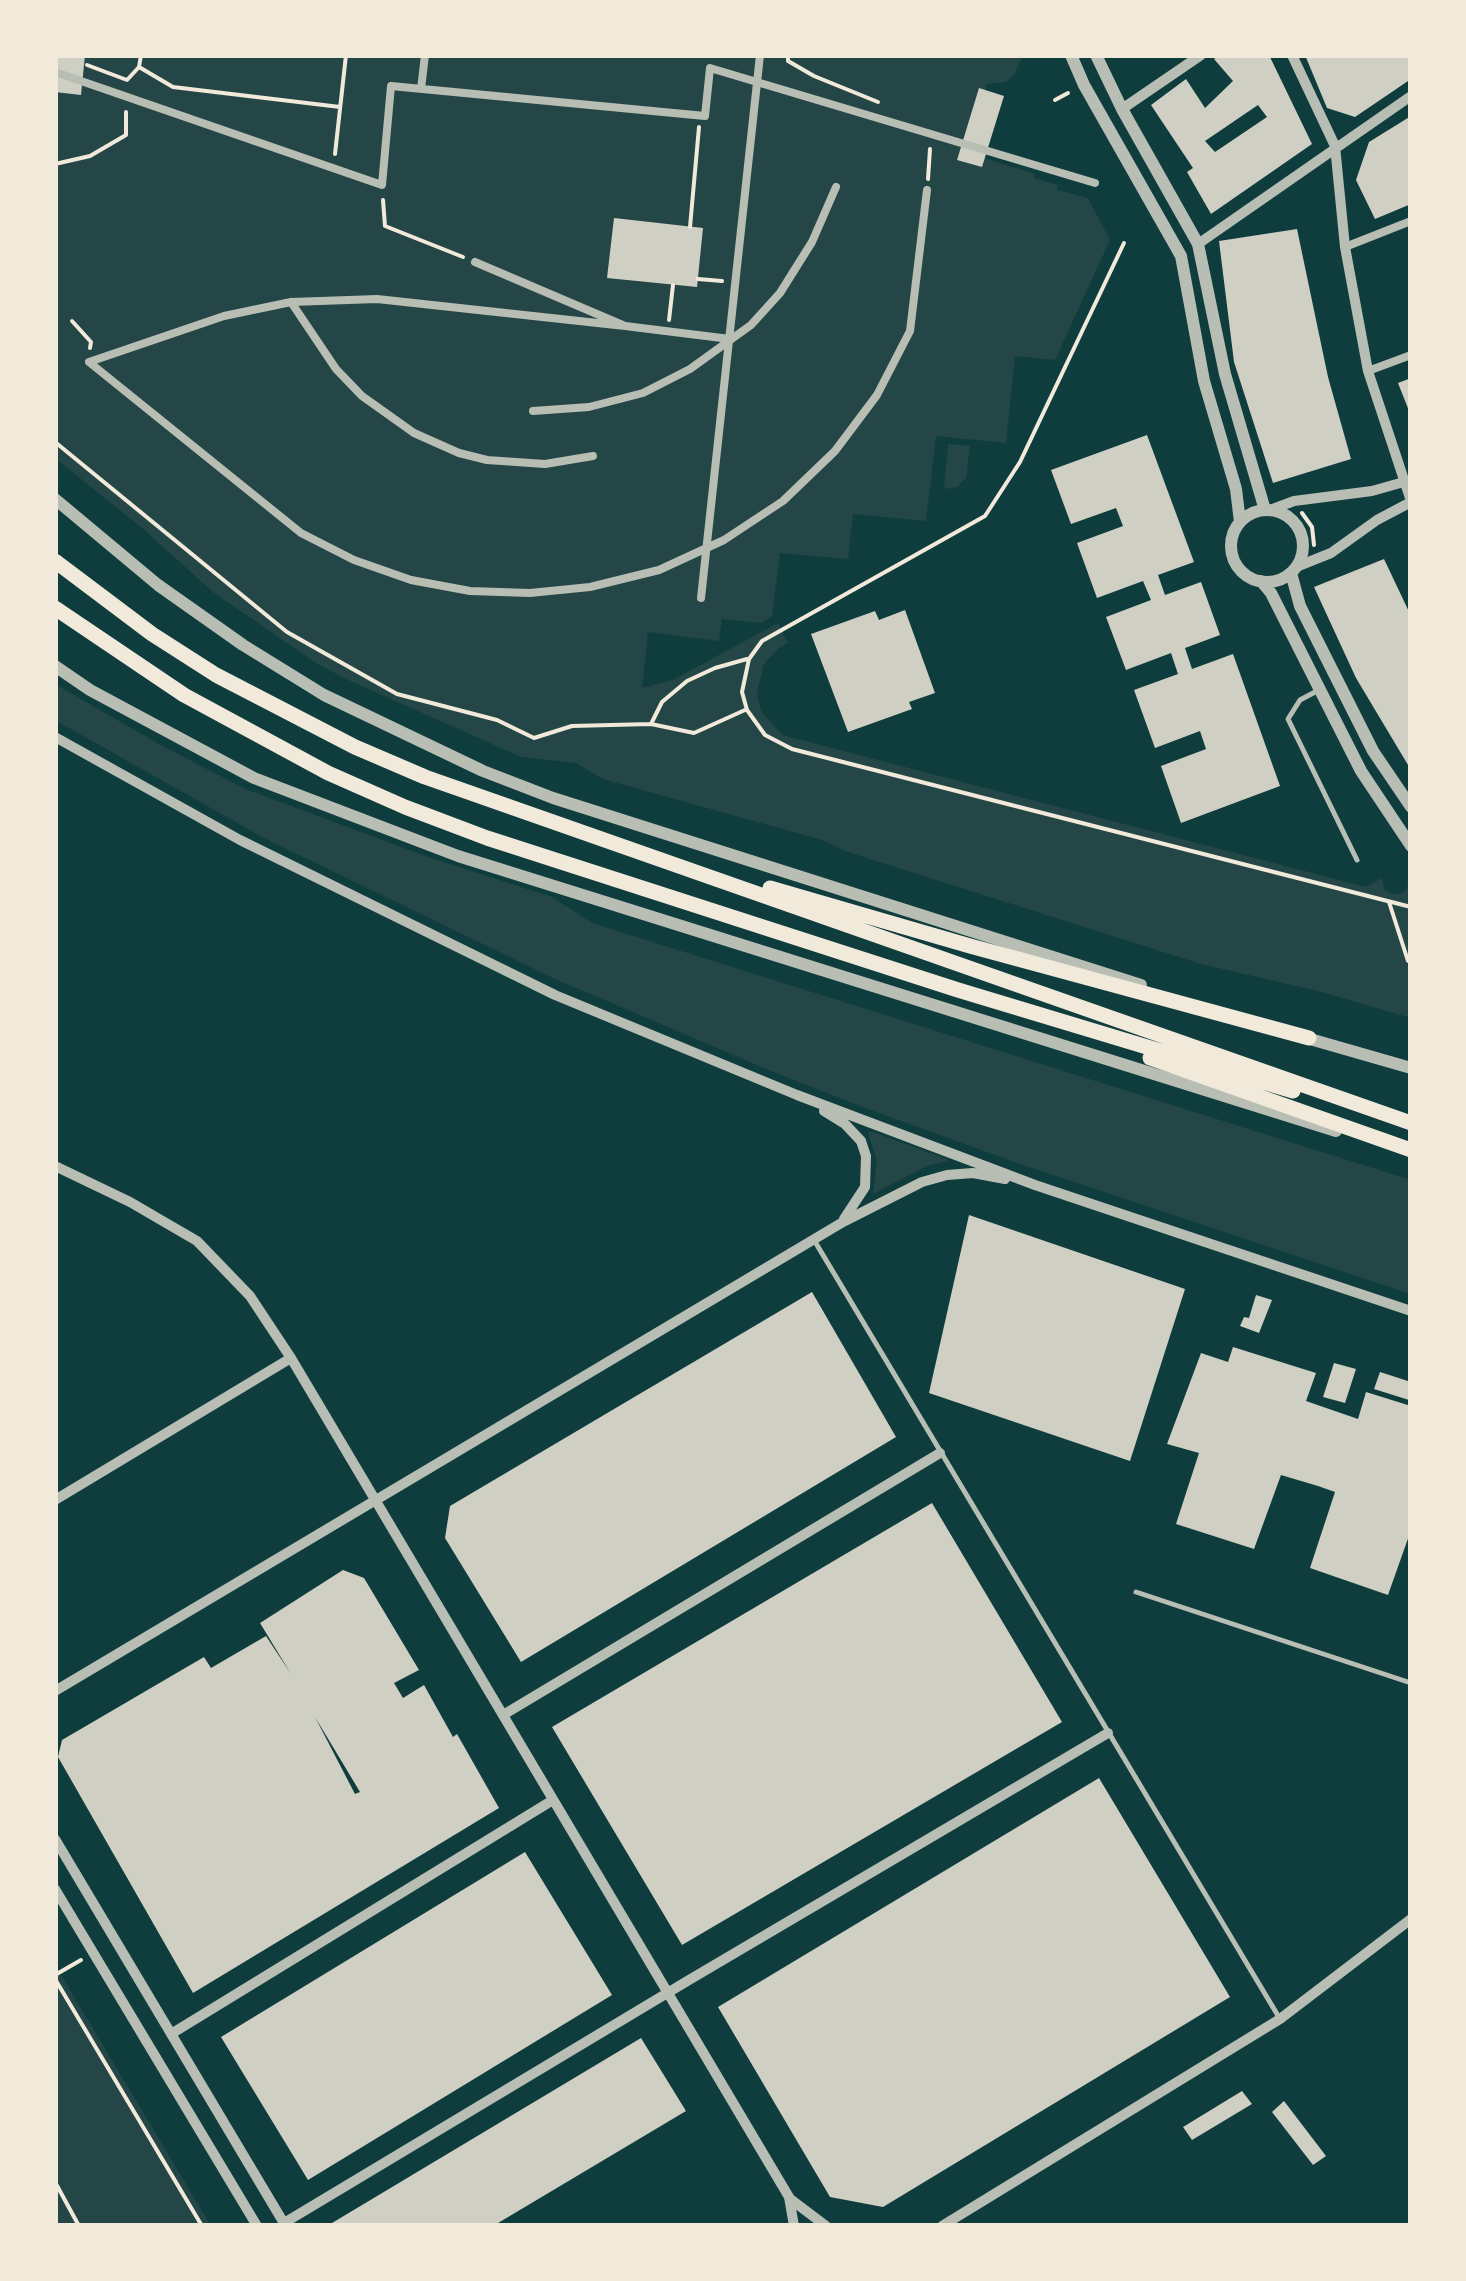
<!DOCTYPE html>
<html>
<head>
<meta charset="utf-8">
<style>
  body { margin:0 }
  #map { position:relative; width:1466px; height:2281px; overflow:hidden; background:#0f3d3e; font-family:Figtree,sans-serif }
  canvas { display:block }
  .frame { position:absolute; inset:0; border:58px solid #f1e9da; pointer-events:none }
</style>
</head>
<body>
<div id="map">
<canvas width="1466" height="2281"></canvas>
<div class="frame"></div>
</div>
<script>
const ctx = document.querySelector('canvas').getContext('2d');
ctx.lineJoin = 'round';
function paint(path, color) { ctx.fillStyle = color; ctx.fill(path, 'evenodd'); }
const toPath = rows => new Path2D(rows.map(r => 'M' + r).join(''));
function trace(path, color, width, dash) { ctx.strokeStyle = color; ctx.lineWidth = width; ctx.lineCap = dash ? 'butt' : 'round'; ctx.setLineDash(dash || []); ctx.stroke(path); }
paint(toPath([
  [66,55,1023,55,1014,75,1006,82,987,84,968,153,1035,174,1034,178,1058,185,1057,190,1088,198,1110,240,1055,360,1015,356,1006,443,936,436,926,521,853,514,848,559,780,553,772,616,761,623,722,619,719,641,648,632,642,688,673,680,778,623,788,643,779,648,764,664,757,693,761,711,782,735,1366,887,1382,878,1384,889,1392,894,1401,894,1407,889,1408,881,1411,885,1411,1018,1318,991,1201,964,848,852,822,840,603,779,576,763,521,757,344,678,316,663,213,592,142,528,55,458,55,82,63,84],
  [948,444,970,446,966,478,957,487,944,489],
  [55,684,166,748,248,790,428,857,552,897,592,923,1411,1180,1411,1294,1023,1165,868,1109,771,1071,553,978,264,838,55,720],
  [870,1131,947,1159,948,1161,927,1166,873,1194,877,1161,868,1133],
  [55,1965,211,2226,55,2226]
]), '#244646');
paint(toPath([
  [58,55,85,55,81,95,55,92],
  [1221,55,1269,55,1312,144,1211,214,1187,172,1193,168,1151,105,1186,79,1205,108,1233,81,1214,59],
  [1258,105,1267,117,1215,152,1205,141],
  [1305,55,1411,55,1411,79,1355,117,1327,108],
  [979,88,1004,96,982,167,957,160],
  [1411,116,1411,204,1375,219,1356,180,1369,142],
  [614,218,703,228,697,287,607,278],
  [1297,229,1328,377,1351,459,1273,483,1234,362,1219,241],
  [1411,378,1411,416,1398,383],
  [1147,435,1194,562,1158,575,1165,595,1201,582,1220,635,1185,648,1192,669,1233,654,1280,786,1181,823,1161,766,1206,749,1200,731,1155,748,1134,690,1178,674,1171,653,1126,670,1106,617,1151,600,1143,581,1097,598,1077,543,1123,526,1116,508,1071,524,1051,470],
  [1384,559,1411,616,1411,770,1356,678,1314,587],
  [905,610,935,693,909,702,912,709,848,732,811,634,875,611,879,620],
  [969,1215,1185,1289,1130,1461,929,1393],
  [812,1292,896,1437,521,1662,445,1538,450,1506],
  [1256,1295,1272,1300,1259,1333,1240,1326,1244,1317,1249,1318],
  [1233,1347,1316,1373,1306,1401,1358,1419,1366,1392,1411,1406,1411,1530,1388,1595,1310,1568,1335,1492,1318,1486,1281,1475,1254,1549,1176,1524,1199,1453,1167,1444,1201,1353,1228,1362],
  [1334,1363,1356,1369,1345,1403,1323,1397],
  [1380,1372,1411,1382,1409,1400,1374,1389],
  [932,1503,1062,1722,682,1945,552,1727],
  [343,1570,364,1578,419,1670,394,1683,403,1698,424,1685,453,1737,457,1734,499,1808,193,1993,58,1757,62,1740,204,1657,211,1668,266,1636,291,1674,260,1623],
  [315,1717,360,1792,355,1794],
  [1099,1778,1230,1997,883,2207,830,2197,718,2007],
  [525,1852,612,1995,308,2180,221,2037],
  [641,2038,686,2111,493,2226,333,2226,332,2223],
  [1242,2091,1252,2104,1192,2140,1183,2127],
  [1284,2101,1326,2156,1313,2165,1272,2112]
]), '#cfcfc3');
trace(toPath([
  [141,55,139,67,173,87,340,107],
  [788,55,788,61,814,76,878,102],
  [87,65,127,80,139,67],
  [1055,100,1068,93],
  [335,154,346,55],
  [55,164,90,156,126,135,126,112],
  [928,179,930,149],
  [383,200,385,226,463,257],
  [690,227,699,127],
  [1124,243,1020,462,985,516,762,641,749,659,742,692,747,710,765,735,792,749,1411,907],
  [698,279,722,281],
  [669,320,673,285],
  [72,321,91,342,90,348],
  [55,442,287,632,397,694,497,720,534,738,572,726,651,724,662,702,687,681,715,668,747,659],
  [1302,513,1312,527,1314,545],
  [651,724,694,733,745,710],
  [1389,902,1408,961,1411,961],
  [55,1975,81,1960],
  [55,1979,202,2226],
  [55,2182,79,2226]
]), '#f1e9da', 4);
trace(toPath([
  [1317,691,1300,700,1288,719,1357,860],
  [814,1240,1280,2019],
  [1136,1592,1411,1683]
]), '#b8beb3', 5);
trace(toPath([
  [55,72,382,185,391,86,705,116,710,68,1095,183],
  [421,89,425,55],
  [1345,247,1411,221],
  [475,262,625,326,730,339],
  [291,302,336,369,362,396,414,433,459,453,487,460,545,464,593,456],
  [625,326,377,299,291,302,224,316,89,362,301,533,354,560,411,580,470,591,530,593,590,587,659,570,724,540,783,501,835,451,877,395,910,331,927,190],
  [1368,371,1411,355],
  [533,411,589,407,643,393,690,369,751,325,780,293,812,242,836,187],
  [701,598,760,55]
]), '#b8beb3', 8);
trace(toPath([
  [1292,55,1335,146,1345,247,1368,371,1411,501],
  [1122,109,1201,55],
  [1198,244,1411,96],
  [1270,510,1294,501,1372,491,1411,480],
  [1296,567,1331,553,1377,520,1411,502],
  [55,737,240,840,555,995,797,1095,1035,1185,1411,1311],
  [824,1111,845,1124,861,1141,866,1156,865,1187,844,1219],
  [55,1166,130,1202,197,1241,250,1296,291,1358,789,2197,794,2226],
  [55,1500,291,1358],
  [55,1691,843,1222,922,1182,947,1175,973,1173,1005,1179],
  [503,1715,940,1453],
  [55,1839,285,2225],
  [55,1889,257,2226],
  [171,2034,553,1800],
  [789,2198,826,2226],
  [284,2223,689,1980,1108,1733],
  [942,2226,1280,2019,1411,1919]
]), '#b8beb3', 10);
trace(toPath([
  [1071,55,1084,85,1181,256,1204,381,1236,489,1240,522],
  [1096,55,1122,109,1198,244,1225,374,1265,510],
  [55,499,158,585,243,645,324,695,483,771,553,798,1141,985],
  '1231 546a36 36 0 1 1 72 0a36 36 0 1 1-72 0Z',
  [1291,573,1300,606,1373,751,1411,807],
  [1261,581,1271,593,1361,771,1411,846],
  [55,666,90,690,254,778,458,856,1336,1131],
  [1303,1037,1411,1068]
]), '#b8beb3', 12);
trace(toPath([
  [55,561,152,634,216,675,355,747,425,777,1411,1123],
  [55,608,184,695,328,773,405,807,487,838,958,990,1293,1091],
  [770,888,970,946,1309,1038],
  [1150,1058,1411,1150]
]), '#f1e9da', 15);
</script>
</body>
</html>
